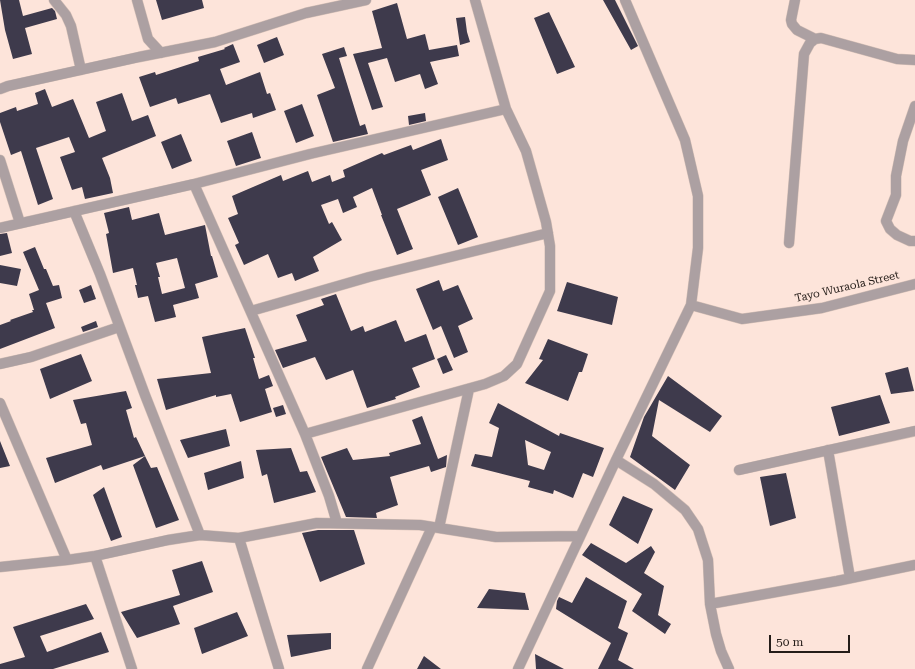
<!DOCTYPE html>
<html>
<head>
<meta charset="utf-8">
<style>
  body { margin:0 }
  #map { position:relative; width:915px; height:669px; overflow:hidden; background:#fde4da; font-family:"Roboto Serif",serif }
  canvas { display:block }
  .scale { position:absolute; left:769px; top:635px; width:81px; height:18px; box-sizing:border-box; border:2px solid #251d19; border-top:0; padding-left:5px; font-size:12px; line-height:14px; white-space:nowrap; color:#251d19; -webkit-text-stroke:3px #fde4da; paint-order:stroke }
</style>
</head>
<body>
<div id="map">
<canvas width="915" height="669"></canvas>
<div class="scale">50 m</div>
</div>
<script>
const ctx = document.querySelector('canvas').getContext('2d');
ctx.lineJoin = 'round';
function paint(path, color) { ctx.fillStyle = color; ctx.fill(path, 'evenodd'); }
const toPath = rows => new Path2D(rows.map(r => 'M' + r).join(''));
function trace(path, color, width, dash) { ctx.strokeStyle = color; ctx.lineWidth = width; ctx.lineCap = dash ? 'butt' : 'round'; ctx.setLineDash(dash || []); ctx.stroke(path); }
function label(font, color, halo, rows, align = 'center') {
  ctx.font = font + ' "Roboto Serif",serif'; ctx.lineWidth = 4; ctx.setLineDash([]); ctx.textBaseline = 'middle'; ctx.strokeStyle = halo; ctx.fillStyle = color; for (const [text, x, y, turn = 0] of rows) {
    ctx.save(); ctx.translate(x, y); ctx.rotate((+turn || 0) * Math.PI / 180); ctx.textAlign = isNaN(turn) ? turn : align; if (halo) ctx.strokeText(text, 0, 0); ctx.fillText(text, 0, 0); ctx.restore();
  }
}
paint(toPath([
  [0,0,19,0,23,16,52,8,55,11,57,19,25,28,32,54,13,59,5,30],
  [156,0,202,0,204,8,162,20],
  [603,0,615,0,638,46,631,50],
  [397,3,407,39,425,34,429,50,457,45,459,56,430,62,438,84,425,89,420,74,395,82,387,58,368,63,383,107,372,110,353,54,382,48,372,11],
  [549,12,575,67,557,74,534,18],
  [465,17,467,32,470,42,460,45,456,18],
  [277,37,284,55,264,63,257,45],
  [233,44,240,62,220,69,226,85,260,72,267,94,270,93,276,110,253,118,252,113,221,123,210,94,178,104,176,98,150,107,139,77,155,72,156,75,199,61,198,57,225,49,224,48],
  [344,47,347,56,339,58,360,126,365,124,368,134,333,142,317,95,335,88,322,54],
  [45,89,52,107,73,99,89,138,106,131,96,102,122,93,132,121,148,115,156,136,102,158,110,178,113,193,85,199,82,187,72,190,60,157,75,152,69,137,36,148,53,199,38,205,21,151,11,155,0,122,0,113,16,107,17,111,38,104,35,93],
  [302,104,314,136,296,143,284,111],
  [425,113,426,121,409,125,408,116],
  [252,132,261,158,236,166,227,141],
  [181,134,192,161,172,169,161,142],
  [441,139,448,160,421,170,431,195,397,209,413,249,397,255,381,215,382,215,372,188,353,197,357,207,343,213,338,199,321,205,329,224,332,222,342,240,313,257,319,271,295,281,292,273,278,278,268,254,244,265,235,245,239,243,228,218,238,214,232,196,281,175,283,181,308,171,312,182,330,175,332,182,345,177,343,170,382,153,384,155,411,145,413,150],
  [458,188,478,237,458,245,438,197],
  [129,207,132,220,159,213,165,235,205,225,211,256,212,256,218,277,195,284,199,298,173,305,176,317,155,322,148,296,138,298,135,285,137,285,133,268,113,273,106,234,109,233,104,213],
  [177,258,185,288,162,294,158,277,160,277,156,263],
  [7,233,12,253,0,256,0,234],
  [35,247,44,269,46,269,53,286,59,285,62,298,46,303,55,328,0,349,0,325,11,321,10,320,33,312,32,310,34,310,29,294,39,290,23,252],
  [0,265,21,269,17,286,0,283],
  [439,280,443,291,458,285,473,319,458,326,468,352,454,358,441,326,433,330,416,289],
  [567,282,618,297,612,325,557,311],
  [91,285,96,299,84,303,79,290],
  [336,294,351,331,363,326,365,332,396,320,405,342,426,334,435,359,412,368,420,387,395,397,396,399,367,408,353,370,326,380,315,357,283,368,275,350,307,341,296,315,324,305,321,299],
  [96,321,98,327,83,332,81,327],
  [245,328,255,358,253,358,259,379,269,375,273,386,265,389,272,412,240,422,231,394,216,397,216,395,166,410,157,379,211,373,202,337],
  [548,339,588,354,582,372,579,372,568,401,525,383,543,360,539,359],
  [81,354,92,381,50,399,40,369],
  [446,355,453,370,443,374,437,359],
  [908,367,914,391,891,394,885,373],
  [668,376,722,416,710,432,659,400,652,436,690,465,675,490,630,457,644,417],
  [126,391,132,408,126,410,134,438,136,437,145,456,103,470,101,465,55,483,46,458,92,445,86,423,81,424,73,400],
  [880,395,890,423,839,436,831,407],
  [498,403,559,436,560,433,604,448,593,477,583,473,573,498,554,490,553,494,528,487,530,481,471,466,475,454,492,457,499,428,489,423],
  [525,440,551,452,544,470,528,465],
  [283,405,286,414,276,417,273,408],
  [422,416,438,459,447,455,446,467,431,472,429,466,390,477,398,505,376,513,377,518,346,517,321,457,347,448,353,460,390,456,389,453,421,444,412,420],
  [226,429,230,446,188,458,180,440],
  [0,441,10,466,0,468],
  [291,448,300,472,307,471,316,492,274,503,267,474,262,476,256,450],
  [145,456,151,468,157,467,179,520,156,528,133,465],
  [241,461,244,478,208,490,204,473],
  [786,473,796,518,770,526,760,477],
  [104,487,122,537,111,541,93,495],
  [623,496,653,509,638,544,609,525],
  [318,530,354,530,365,564,320,582,302,533],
  [591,543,626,563,651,546,655,552,644,573,664,586,658,615,671,624,665,634,632,611,642,594,582,555],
  [202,561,213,592,173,606,180,624,137,638,121,612,180,595,172,570],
  [586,577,627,601,618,628,628,633,618,660,634,669,598,669,611,643,556,609,557,601,559,597,572,603],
  [489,589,525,593,529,610,477,608],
  [86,604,94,619,40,636,47,652,101,632,109,652,53,669,0,669,0,664,25,657,13,627],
  [237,612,248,636,202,654,194,628],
  [331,633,331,649,291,657,287,635],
  [535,654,564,669,536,669],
  [424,656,441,669,417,669]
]), '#3e3a4c');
const minor = toPath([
  [54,0,66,15,71,26,81,70],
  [137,0,148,39,161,53],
  [795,0,791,20,792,24,797,30,815,39,821,38,897,59,915,60],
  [0,89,8,86,139,57,215,42,306,13,366,0],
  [915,106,903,141,896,176,896,195,886,221,890,229,897,235,910,241,915,241],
  [0,160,20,223],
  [194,184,305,434,329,496,337,523],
  [74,211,100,274,145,395,200,535],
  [0,228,194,184,310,154,506,109],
  [789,243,804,54,810,43,815,39],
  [691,305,742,319,822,308,915,284],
  [251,311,369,277,548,233],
  [0,364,31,357,119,327],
  [0,403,67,560],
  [305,434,485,384,504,376,517,364,550,291,550,246,546,222,526,151,506,109,475,0],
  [828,450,850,578],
  [616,460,654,484,685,510,698,529,708,560,710,604,716,634,721,651,729,669],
  [739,470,915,431],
  [439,528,469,389],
  [239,538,279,669],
  [95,556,132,669],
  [0,567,67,560,95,556,168,540,200,535,239,538,317,523,420,525,496,537,580,536],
  [710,604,837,581,915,565],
  [367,669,432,527],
  [518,669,616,460,691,305,698,248,698,196,685,140,625,0]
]);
trace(minor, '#d6c0b7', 11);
trace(minor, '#aca0a2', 10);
label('11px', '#251d19', '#fde4da', [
  ["Tayo Wuraola Street",847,287,-13]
]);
</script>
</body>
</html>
